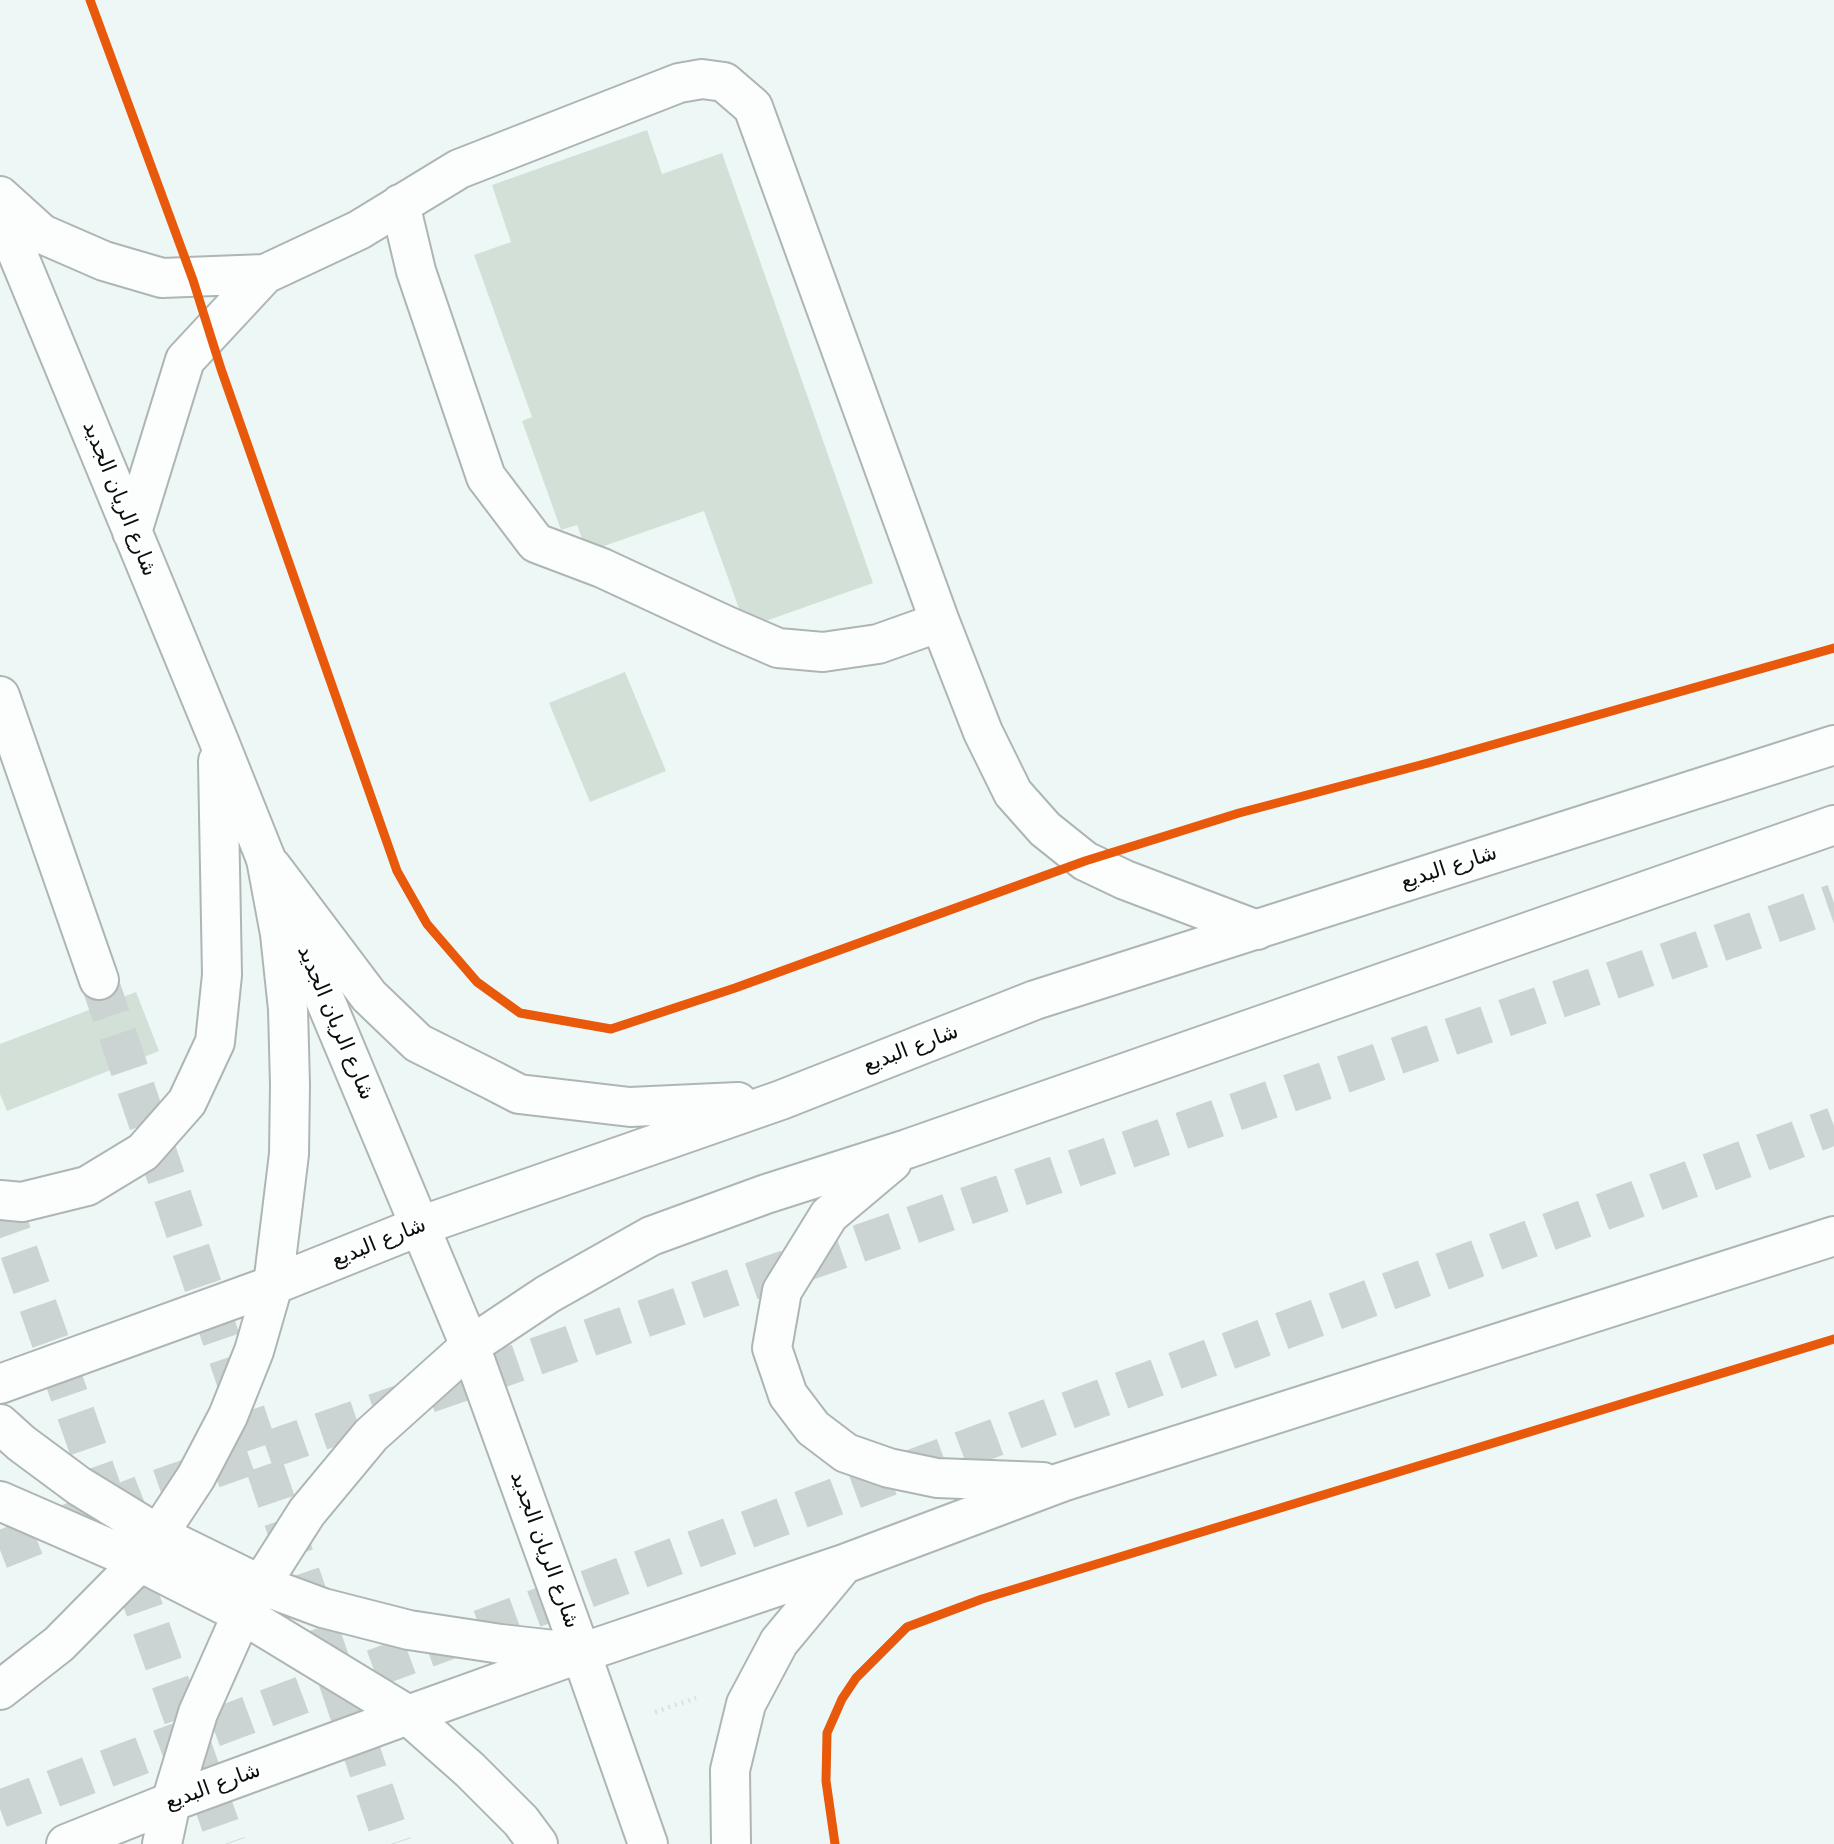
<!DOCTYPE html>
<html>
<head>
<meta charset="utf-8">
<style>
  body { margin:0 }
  canvas { display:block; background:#edf7f5 }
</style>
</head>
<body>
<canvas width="1834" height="1844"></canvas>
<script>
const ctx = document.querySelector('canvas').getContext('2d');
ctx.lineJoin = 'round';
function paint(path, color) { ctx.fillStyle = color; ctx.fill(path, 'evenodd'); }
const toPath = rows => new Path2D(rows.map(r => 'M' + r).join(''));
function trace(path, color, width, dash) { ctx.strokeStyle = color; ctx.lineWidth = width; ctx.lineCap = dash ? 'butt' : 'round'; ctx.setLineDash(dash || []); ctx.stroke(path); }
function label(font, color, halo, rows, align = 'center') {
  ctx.font = font + ' "DejaVu Sans",Cairo,sans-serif'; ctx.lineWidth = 5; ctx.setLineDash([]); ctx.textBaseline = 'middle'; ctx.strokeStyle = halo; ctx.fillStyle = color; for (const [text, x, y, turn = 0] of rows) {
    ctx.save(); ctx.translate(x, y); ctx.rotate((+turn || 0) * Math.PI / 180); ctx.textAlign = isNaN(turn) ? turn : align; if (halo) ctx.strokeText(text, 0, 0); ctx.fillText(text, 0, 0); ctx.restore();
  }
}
paint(toPath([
  [647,130,662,174,722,153,873,583,746,628,704,511,587,552,577,525,561,530,522,421,532,417,474,255,511,242,492,185],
  [625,672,666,771,590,802,549,703],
  [136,992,159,1051,7,1111,0,1094,0,1044]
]), '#d2e0d8');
trace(toPath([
  [99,980,393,1844],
  [0,1198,227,1844],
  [0,1550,145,1493,1834,903],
  [0,1809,235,1720,1834,1126]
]), '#cbd4d2', 38, [38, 19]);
const minor = toPath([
  [0,196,42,234,104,261,162,278,265,274],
  [400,204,416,271,486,477,536,543,602,568,727,626,778,648,823,652,878,644,940,622],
  [0,211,218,739,266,859,470,1346,581,1653,648,1844],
  [132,532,185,360,265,274,359,230,459,169,679,83,702,79,724,82,753,107,940,622,983,732,1013,793,1045,829,1085,861,1125,880,1257,930],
  [0,1200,22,1202,87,1186,143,1152,187,1102,215,1042,222,975,218,761]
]);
const major = toPath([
  [271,866,369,996,418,1043,492,1080,519,1094,630,1107,738,1102],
  [892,1162,829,1215,782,1291,772,1348,788,1395,813,1428,846,1453,889,1468,937,1478,1043,1482],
  [0,1384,273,1285,420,1226,781,1100,1035,1000,1834,745],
  [0,1424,21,1443,79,1486,159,1535,261,1585,323,1608,409,1630,501,1644,572,1652],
  [0,1501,140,1562,242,1614,408,1715,470,1770,521,1821,538,1844],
  [0,1690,59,1644,140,1562,196,1477,228,1416,254,1351,273,1285,289,1154,290,1085,288,1009,280,934,266,859],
  [66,1844,171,1802,408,1715,581,1653,844,1564,1062,1482,1834,1236],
  [162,1844,171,1802,198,1713,242,1614,307,1512,371,1435,470,1346,548,1294,651,1236,766,1194,907,1149,1834,825],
  [731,1844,730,1770,746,1704,779,1642,843,1565]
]);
const highway = toPath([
  [0,696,99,980]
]);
trace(minor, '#aeb6b4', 42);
trace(major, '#aeb6b4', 42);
trace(highway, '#aeb6b4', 42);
trace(toPath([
  [655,1712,696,1698]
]), '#dcdfdf', 4.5, [2, 5]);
trace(minor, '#fcfefe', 38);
trace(major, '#fcfefe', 38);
trace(highway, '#fcfefe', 38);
trace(toPath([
  [90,0,193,280,221,369,397,871,427,924,477,982,520,1013,611,1029,735,988,1085,861,1239,813,1428,763,1834,648],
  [835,1844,826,1781,827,1733,842,1699,856,1678,907,1627,982,1599,1834,1339]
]), '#e8590c', 9);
label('21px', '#0a0f0e', '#fff', [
  ["شارع الريان الجديد",119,499,68],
  ["شارع البديع",1449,868,-18],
  ["شارع الريان الجديد",335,1023,67],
  ["شارع البديع",911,1049,-21],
  ["شارع البديع",379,1243,-22],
  ["شارع الريان الجديد",544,1550,70],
  ["شارع البديع",213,1787,-20]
]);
</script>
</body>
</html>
